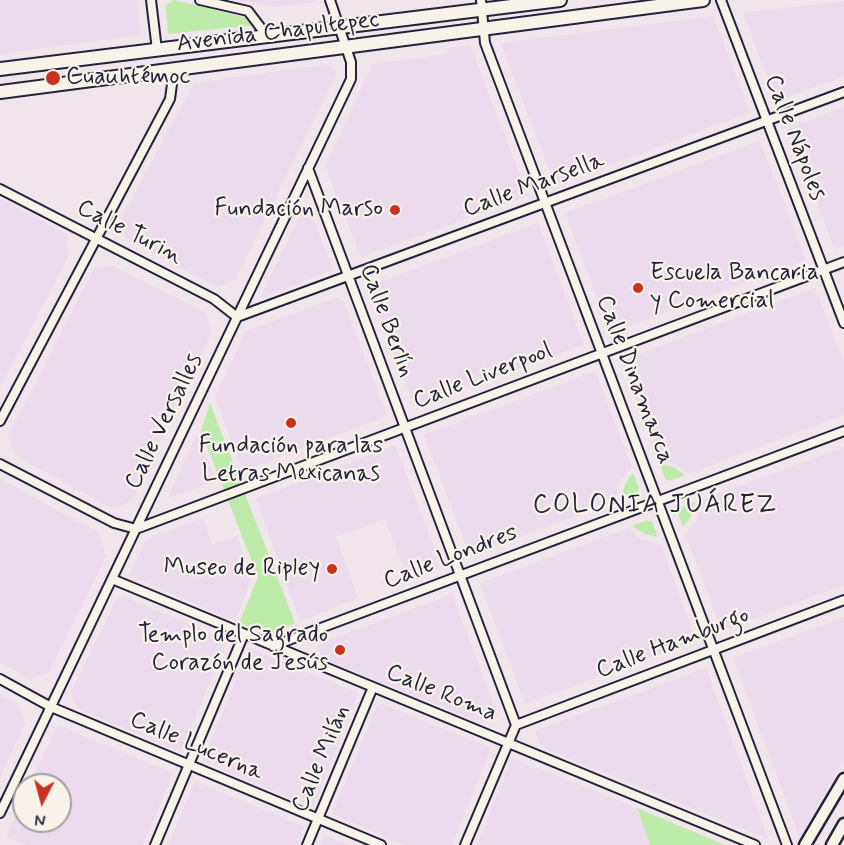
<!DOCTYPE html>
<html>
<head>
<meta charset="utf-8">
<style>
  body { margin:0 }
  #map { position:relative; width:844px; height:845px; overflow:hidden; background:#f0e5eb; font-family:Mynerve,sans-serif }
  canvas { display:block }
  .north { position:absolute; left:12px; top:773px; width:60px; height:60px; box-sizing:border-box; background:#f7f3e8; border:2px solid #a29fa3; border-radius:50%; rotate:186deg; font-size:16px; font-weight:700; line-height:24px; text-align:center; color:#22223b }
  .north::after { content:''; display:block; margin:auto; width:21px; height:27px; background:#c8321e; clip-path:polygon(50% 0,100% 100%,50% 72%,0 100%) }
</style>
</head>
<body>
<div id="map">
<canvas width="844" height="845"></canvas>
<div class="north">N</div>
</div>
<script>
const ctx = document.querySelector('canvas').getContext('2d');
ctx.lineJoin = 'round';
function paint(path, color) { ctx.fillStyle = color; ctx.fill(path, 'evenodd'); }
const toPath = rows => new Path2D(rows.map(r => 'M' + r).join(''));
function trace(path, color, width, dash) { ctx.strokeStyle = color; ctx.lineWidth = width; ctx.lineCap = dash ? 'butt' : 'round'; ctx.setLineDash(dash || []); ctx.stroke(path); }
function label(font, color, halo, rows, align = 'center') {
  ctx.font = font + ' Mynerve,sans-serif'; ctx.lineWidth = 4.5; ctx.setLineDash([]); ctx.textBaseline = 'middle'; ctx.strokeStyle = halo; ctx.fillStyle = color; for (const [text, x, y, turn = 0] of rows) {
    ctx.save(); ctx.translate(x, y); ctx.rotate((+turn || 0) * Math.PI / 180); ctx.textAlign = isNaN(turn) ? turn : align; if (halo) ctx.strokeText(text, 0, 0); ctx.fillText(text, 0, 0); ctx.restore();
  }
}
paint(toPath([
  [0,0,137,0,141,35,0,54],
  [238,0,317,0,317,2,277,7],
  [844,1,844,76,776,101,743,13],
  [713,16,750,112,555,186,501,43],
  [470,45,528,196,361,257,325,166,373,64,447,54,447,48],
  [329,64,337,73,235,280,217,287,126,239,120,220,194,83],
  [844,107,844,246,835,250,788,128],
  [760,141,806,260,610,333,565,213],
  [0,199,67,234,68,257,0,387],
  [307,202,333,270,260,298,305,205],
  [538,223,584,345,414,406,368,286],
  [112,265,205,312,212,332,133,500,112,509,15,455,8,436,94,269],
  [815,288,844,362,844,415,688,474,676,464,658,460,621,361],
  [337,297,343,300,387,416,243,471,215,397,246,331],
  [595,371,632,468,620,481,615,501,470,556,424,435],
  [196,436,199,437,216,481,169,498,168,497],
  [395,445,441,566,408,579,385,519,336,537,358,598,300,621,256,499],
  [844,447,844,585,722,631,685,534,697,519,701,500],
  [0,479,98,532,106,556,49,673,30,679,0,663],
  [203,518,212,545,237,536,252,578,235,621,129,575,147,539],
  [628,528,642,540,661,545,696,641,525,704,480,583],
  [452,594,498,716,482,723,322,658,317,645],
  [123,596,227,640,181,752,77,708,71,693,117,598],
  [844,617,844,760,800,838,733,658],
  [249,648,358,693,313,807,203,761],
  [706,668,768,839,541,747,535,731],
  [0,694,18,704,25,724,0,777],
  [382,704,491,748,452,845,405,845,332,814,377,706],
  [60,726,173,773,143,845,26,845,6,837,24,795,24,821,60,821,60,785,29,785,57,727],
  [512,758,637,808,650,845,477,845],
  [195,781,304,827,297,845,168,845],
  [324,835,349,845,320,845]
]), '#ebdbed');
paint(toPath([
  [174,0,243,17,254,25,168,34,166,5],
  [210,403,295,623,273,634,239,623,258,577,201,431],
  [660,464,674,467,685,475,670,481,665,479],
  [633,473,639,488,637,493,621,499,625,484],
  [695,502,690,518,683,527,678,513,680,508],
  [647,520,652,522,658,537,645,534,632,526],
  [637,808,725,845,650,845]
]), '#bdecaa');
const street = toPath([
  [151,0,157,50],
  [200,0,248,11,267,36],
  [481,0,485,43,787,845],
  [721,0,844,323],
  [308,168,516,725],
  [0,189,214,299,237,317,844,92],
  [0,421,170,99,172,84,170,68],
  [0,464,114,523,136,529,844,262],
  [112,579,755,845],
  [273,646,844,431],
  [0,679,51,707,381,845],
  [516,725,844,600],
  [0,813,351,79,351,62,330,0],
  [155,845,244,634],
  [307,845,373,687],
  [465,845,516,725]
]);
const secondary = toPath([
  [805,845,844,779],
  [832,845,844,824]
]);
const primary = toPath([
  [0,69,560,0],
  [0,92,703,0]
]);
trace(street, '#22223b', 12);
trace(secondary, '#22223b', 15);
trace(primary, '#22223b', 16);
trace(street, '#f7f3e8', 8);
trace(secondary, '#f7f3e8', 10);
trace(primary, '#f7f3e8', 12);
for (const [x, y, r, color] of [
  [53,78,8,"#c8321e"],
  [395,210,6,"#c8321e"],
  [638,288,6,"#c8321e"],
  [291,423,6,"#c8321e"],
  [332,569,6,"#c8321e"],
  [340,650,6,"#c8321e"]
]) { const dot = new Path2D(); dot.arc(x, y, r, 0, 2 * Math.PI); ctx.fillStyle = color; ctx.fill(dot); trace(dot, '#f7f3e8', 2); }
label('24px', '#22223b', '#f7f3e8', [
  ["Avenida Chapultepec",278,33,-7],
  ["Calle Nápoles",794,138,69],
  ["Calle Marsella",534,186,-20],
  ["Calle Turin",129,233,27],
  ["Calle Berlín",386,321,70],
  ["Calle Liverpool",483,377,-21],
  ["Calle Dinamarca",634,380,69],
  ["Calle Versalles",165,422,-64],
  ["Calle Londres",451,558,-21],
  ["Calle Hamburgo",673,644,-21],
  ["Calle Roma",441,694,22],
  ["Calle Lucerna",196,747,23],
  ["Calle Milán",322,759,-67]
]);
label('24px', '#22223b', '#f7f3e8', [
  ["Cuauhtémoc",66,78,"left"],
  ["Fundación Marso",383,210],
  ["Escuela Bancaria",650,274,"left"],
  ["y Comercial",650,302,"left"],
  ["Fundación para las",291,447,"center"],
  ["Letras Mexicanas",291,475,"center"],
  ["Museo de Ripley",320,569],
  ["Templo del Sagrado",328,636],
  ["Corazón de Jesús",328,664]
], 'right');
ctx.letterSpacing = '1.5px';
label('26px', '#22223b', '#f7f3e8', [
  ["COLONIA JUÁREZ",655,507]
]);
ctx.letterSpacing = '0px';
</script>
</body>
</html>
